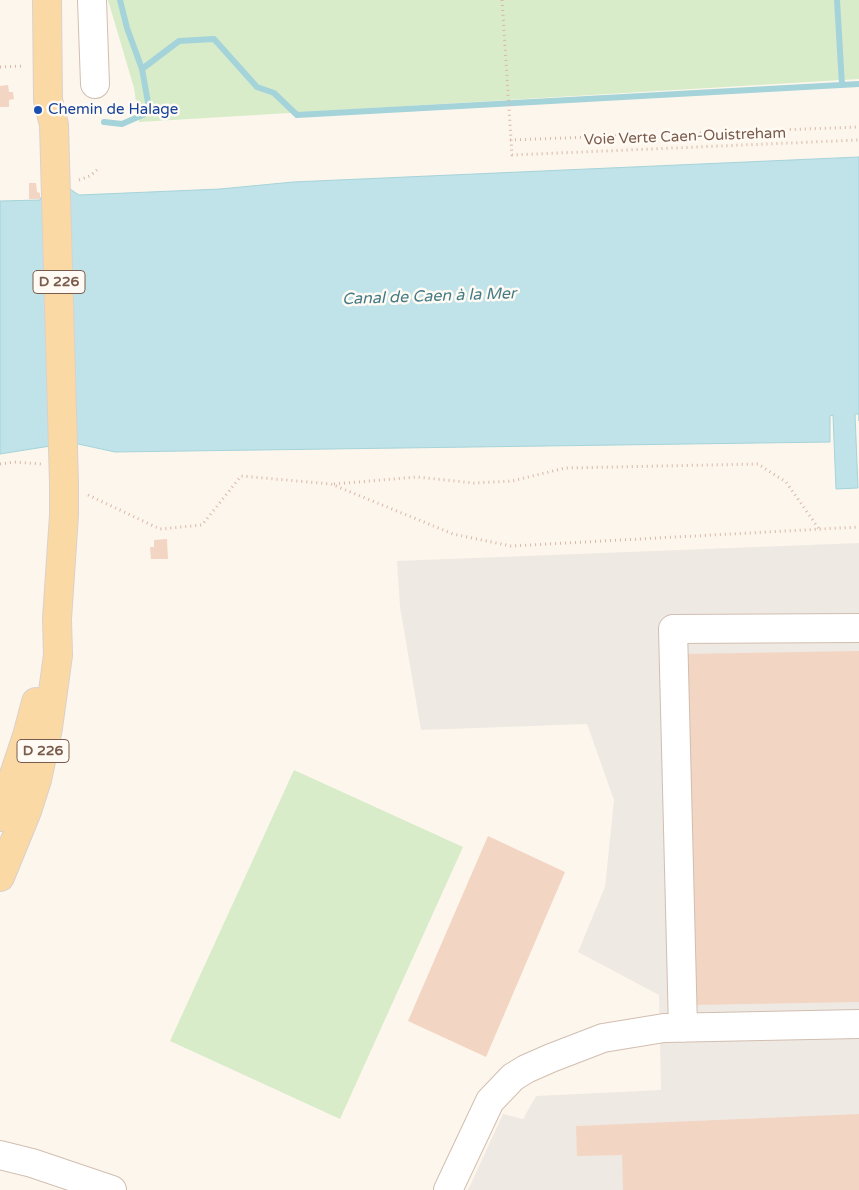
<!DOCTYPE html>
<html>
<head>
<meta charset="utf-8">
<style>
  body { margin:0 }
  canvas { display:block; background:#fdf6ec }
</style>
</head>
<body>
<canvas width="859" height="1190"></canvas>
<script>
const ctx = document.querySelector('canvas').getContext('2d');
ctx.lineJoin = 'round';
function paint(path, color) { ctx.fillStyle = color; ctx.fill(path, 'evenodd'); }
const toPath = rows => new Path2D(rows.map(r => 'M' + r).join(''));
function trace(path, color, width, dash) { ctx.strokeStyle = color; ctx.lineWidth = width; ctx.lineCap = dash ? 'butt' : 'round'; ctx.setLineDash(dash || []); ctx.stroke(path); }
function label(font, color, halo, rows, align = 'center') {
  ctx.font = font + ' "Varela Round",sans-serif'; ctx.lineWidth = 5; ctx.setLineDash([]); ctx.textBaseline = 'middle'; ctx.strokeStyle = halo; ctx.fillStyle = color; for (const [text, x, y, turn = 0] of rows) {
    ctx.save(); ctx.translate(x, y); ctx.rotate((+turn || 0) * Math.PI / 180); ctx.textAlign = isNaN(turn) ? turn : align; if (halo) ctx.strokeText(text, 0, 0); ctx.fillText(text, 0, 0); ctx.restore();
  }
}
paint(toPath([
  [859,543,859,1190,468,1190,503,1114,523,1119,536,1096,661,1090,659,995,578,952,605,887,614,800,587,724,421,730,400,607,397,561]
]), '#efe9e4');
paint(toPath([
  [108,0,859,0,859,79,139,122,134,88],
  [294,770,463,847,340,1119,170,1041]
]), '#d8ecc9');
const water = toPath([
  [859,157,859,421,859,414,855,414,858,488,836,489,833,415,830,416,830,442,115,452,78,444,63,444,0,454,0,201,40,200,44,190,70,189,79,195,220,189,293,182,859,157]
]);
paint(water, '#bfe3e8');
trace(water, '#a5d3da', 1);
trace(toPath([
  [120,0,127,28,142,69],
  [837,0,842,85],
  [104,122,122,124,145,114,149,108,142,69,179,41,214,39,257,87,274,93,297,115,859,84]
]), '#a5d3da', 6);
paint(toPath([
  [8,85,9,92,13,92,14,99,9,100,9,107,0,107,0,86],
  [29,183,36,183,37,192,40,193,40,199,29,199],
  [167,539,168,559,151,559,150,547,154,547,154,540],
  [859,651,859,1002,690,1005,683,654],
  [488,836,565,872,486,1057,408,1021],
  [859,1114,859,1190,623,1190,622,1155,577,1156,576,1126]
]), '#f3d5c3');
const minor = toPath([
  [92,0,95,84],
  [683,1028,673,629,859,628],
  [0,1155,32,1163,112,1190],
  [448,1190,490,1101,513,1077,526,1069,551,1058,603,1038,664,1028,859,1024]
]);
const major = toPath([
  [0,817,27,736,36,702],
  [0,877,27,811,37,780,48,728,58,655,57,619,64,515,64,484,54,125,48,100,47,0]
]);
trace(minor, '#d1beb0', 30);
trace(major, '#dad1cd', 30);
trace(toPath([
  [502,0,512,155,859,140],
  [0,67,24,66],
  [510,140,859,127],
  [79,180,90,176,99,168],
  [0,464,14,462,41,464],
  [334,484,417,477,474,483,512,481,565,468,758,464,786,482,819,529],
  [88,495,160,529,202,525,241,476,331,484,453,534,511,546,859,527]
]), '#d9b8a5', 3, [1, 4]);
trace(minor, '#fff', 28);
trace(major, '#fbd9a5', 28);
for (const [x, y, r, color] of [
  [38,110,5,"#1a4fb4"]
]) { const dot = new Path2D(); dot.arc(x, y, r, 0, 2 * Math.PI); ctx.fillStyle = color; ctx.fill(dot); trace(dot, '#fffaf3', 2); }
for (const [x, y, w] of [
  [59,282,52],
  [43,751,52]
]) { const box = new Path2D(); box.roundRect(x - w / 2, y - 11.5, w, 23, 4); ctx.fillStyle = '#fffaf3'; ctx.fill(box); trace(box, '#7a5c4d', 1); }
label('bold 14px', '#7a5c4d', null, [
  ["D 226",59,282],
  ["D 226",43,751]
]);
label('15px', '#164399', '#fffaf3', [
  ["Chemin de Halage",48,110]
], 'left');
label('15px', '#7a5c4d', '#fffaf3', [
  ["Voie Verte Caen-Ouistreham",685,137,-2]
]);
label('italic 16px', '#437c86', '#fffaf3', [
  ["Canal de Caen à la Mer",429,297,-2]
]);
</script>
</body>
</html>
